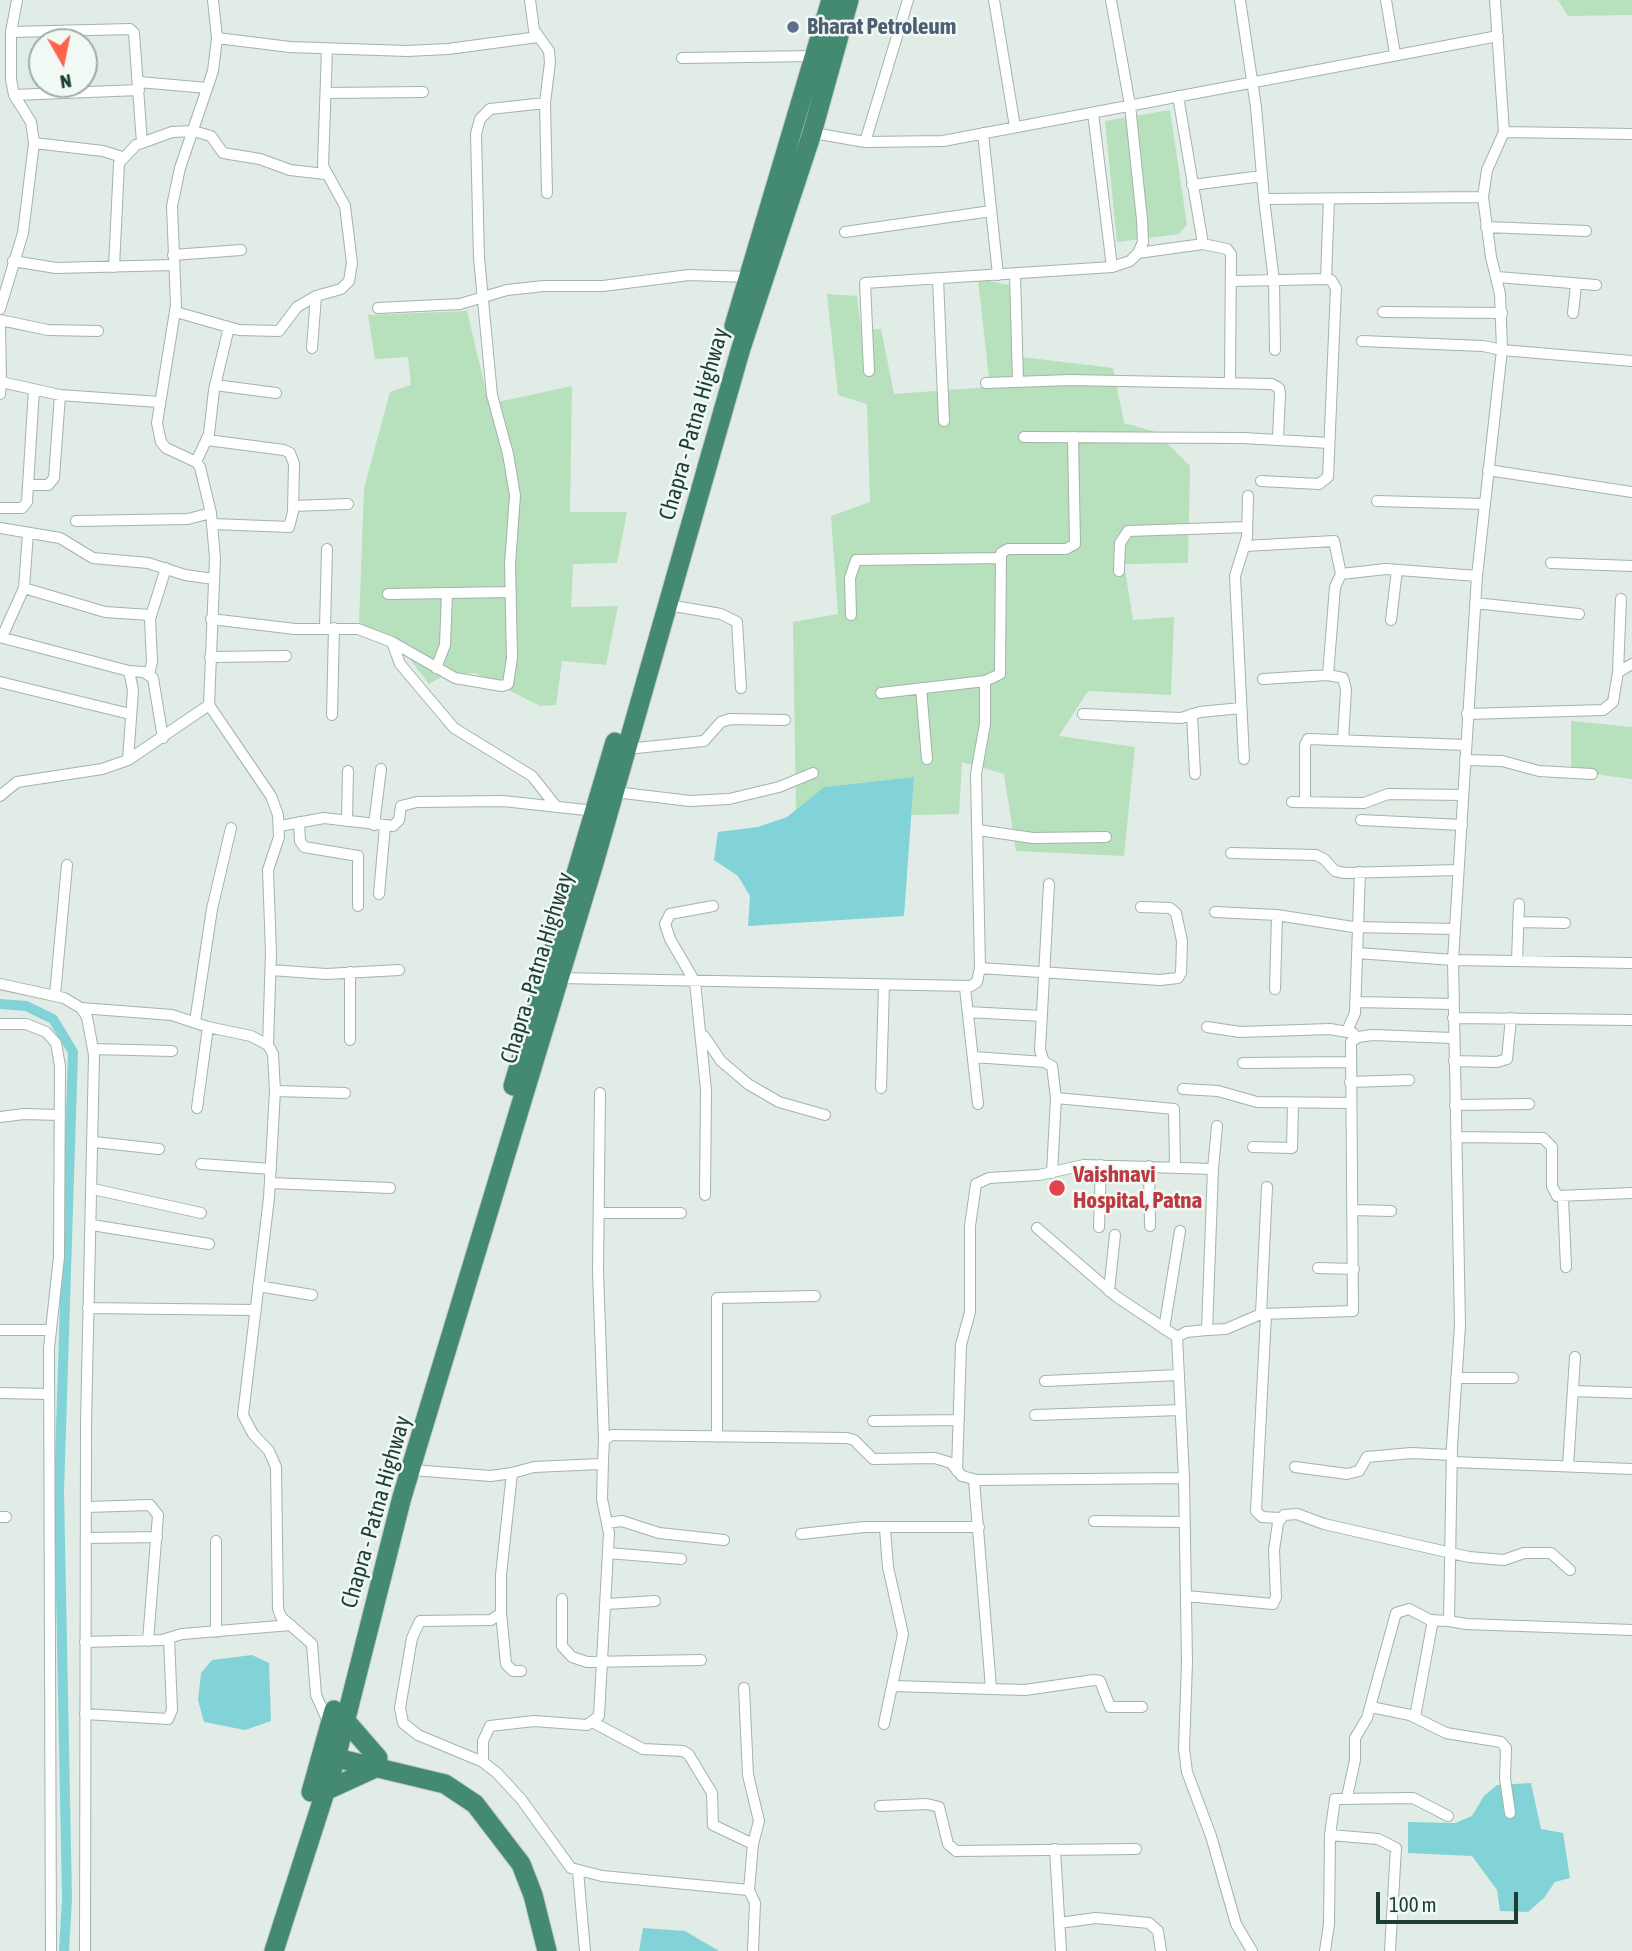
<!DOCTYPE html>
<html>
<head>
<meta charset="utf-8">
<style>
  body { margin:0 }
  #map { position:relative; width:1632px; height:1951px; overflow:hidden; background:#e0ece5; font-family:"Asap Condensed",sans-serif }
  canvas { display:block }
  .north { position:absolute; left:28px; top:28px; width:70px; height:70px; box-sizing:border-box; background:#f1f9f4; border:2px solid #9daea6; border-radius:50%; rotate:171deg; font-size:19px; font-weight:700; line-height:28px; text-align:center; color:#1f3e32 }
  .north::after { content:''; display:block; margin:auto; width:24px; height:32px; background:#ff634c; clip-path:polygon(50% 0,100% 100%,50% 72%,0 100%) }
  .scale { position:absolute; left:1376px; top:1892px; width:142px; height:32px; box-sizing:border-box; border:4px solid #1f3e32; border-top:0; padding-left:9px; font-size:21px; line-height:24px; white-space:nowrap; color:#1f3e32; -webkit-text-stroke:5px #f1f9f4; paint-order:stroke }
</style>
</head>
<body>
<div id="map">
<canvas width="1632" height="1951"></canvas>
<div class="north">N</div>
<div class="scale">100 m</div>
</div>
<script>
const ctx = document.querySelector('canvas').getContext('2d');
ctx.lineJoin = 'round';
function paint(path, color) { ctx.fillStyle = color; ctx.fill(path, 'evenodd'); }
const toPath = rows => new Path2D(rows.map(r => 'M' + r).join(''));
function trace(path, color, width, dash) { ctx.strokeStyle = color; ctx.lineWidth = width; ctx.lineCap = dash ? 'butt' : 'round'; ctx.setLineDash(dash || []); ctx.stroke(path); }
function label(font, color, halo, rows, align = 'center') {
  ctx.font = font + ' "Asap Condensed",sans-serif'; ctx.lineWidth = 5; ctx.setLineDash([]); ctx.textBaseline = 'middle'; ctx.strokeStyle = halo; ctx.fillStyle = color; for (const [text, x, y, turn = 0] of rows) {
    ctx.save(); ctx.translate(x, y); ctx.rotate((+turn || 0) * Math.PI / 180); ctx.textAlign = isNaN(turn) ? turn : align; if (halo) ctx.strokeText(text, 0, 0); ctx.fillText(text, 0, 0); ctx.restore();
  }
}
paint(toPath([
  [1558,0,1632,0,1632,15,1568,16],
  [1170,110,1187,225,1179,234,1117,242,1105,121],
  [978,279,1009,285,1022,357,1113,368,1124,423,1156,432,1190,466,1188,563,1124,564,1133,620,1174,617,1171,695,1088,691,1059,736,1135,747,1124,856,1016,851,1004,774,962,762,959,814,911,815,914,777,824,787,796,810,793,622,838,614,831,516,870,502,867,404,838,395,827,294,857,296,861,330,881,329,894,394,990,387],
  [467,311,489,404,572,386,570,512,627,512,617,563,573,564,571,607,618,606,606,665,562,661,556,705,540,706,475,673,445,675,429,684,393,637,359,624,364,488,390,392,411,385,408,357,375,359,368,315],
  [1571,721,1632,727,1632,779,1571,771]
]), '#b7e0bd');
paint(toPath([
  [914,777,904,916,748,926,750,896,738,876,714,860,718,832,758,827,787,817,824,787],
  [252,1655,269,1663,271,1721,245,1730,204,1722,198,1700,201,1673,212,1660],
  [1531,1783,1541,1829,1563,1833,1570,1878,1555,1882,1544,1898,1528,1912,1500,1911,1497,1890,1472,1856,1408,1853,1408,1822,1455,1823,1472,1816,1484,1796,1497,1785],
  [643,1928,685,1931,719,1951,639,1951]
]), '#82d3d7');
trace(toPath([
  [0,1004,26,1006,53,1019,73,1052,59,1491,67,1899,64,1951]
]), '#82d3d7', 10);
const minor = toPath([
  [213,0,217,38,213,71,180,168,172,206,176,305,157,423,161,442,166,448,196,462,200,467,211,513,215,558,209,705,271,796,278,815,279,837,268,870,271,953,268,1045],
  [530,0,534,30,549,51,550,62,545,103,547,193],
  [994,0,1015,127],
  [1240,0,1256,107,1264,199,1483,197],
  [1386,0,1395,54],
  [11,32,130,29,134,33,142,143],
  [217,38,290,47,407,51,448,49,538,37],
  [682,58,814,56],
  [139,82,207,88],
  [326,93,423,92],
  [14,95,139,90],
  [1178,96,1203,244],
  [1093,113,1112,267],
  [808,132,865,142,943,141,1498,36],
  [1504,132,1632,134],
  [983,133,998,275],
  [865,142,908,0],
  [34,143,103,151,122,157],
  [1192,185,1262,176],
  [1264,199,1274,281,1275,350],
  [1486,227,1586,231],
  [845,232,991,211],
  [1138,253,1203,244,1227,249,1231,254,1230,382],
  [173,255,241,250],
  [13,261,56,268,174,265],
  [114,267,119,163,136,145,172,132,193,131,211,136,223,153,260,159,290,170,325,174],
  [1015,274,1018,382],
  [1497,277,1596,285],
  [938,279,944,421],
  [1233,281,1326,279,1329,199],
  [378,308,460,304,507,290,544,286,603,286,689,275,748,277],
  [0,309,23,233,34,143,31,122,14,95,11,79,11,32,17,0],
  [176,312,239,330,279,331,297,307,316,296,341,289,349,281,352,263,345,206,323,166,327,49],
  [1383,312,1502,313],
  [1573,313,1576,285],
  [0,320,48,330,98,331],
  [0,324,1,382],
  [1362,341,1483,346,1502,350,1632,361],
  [312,348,316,296],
  [869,371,865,283,1112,267,1130,261,1138,253,1143,242,1142,220,1130,105,1111,0],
  [986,383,1070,380,1272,384,1279,388,1280,393,1278,439],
  [215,385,276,393],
  [0,394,1,382,60,395,159,402],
  [1024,437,1243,438,1329,443],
  [207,440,284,450,290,453,294,464,293,512,289,527,213,524],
  [196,462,209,434,214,390,229,327],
  [1488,470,1632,492],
  [1261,481,1319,484,1328,477,1336,288,1331,280,1326,279],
  [29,485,48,485,54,478,60,395],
  [1377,501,1484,504],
  [293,506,348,504],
  [0,508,22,508,27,502,34,390],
  [76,521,188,519,211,513],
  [0,528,60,538,93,558,148,563,185,575,214,579],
  [1245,546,1334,541,1341,574],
  [1551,563,1632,566],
  [1119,571,1120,543,1128,531,1247,527],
  [24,588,105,612,150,615],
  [388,594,511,592],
  [1475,603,1579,614],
  [668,605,721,614,737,622,741,688],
  [851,615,850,578,856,560,1000,558],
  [211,619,295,629,358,629,392,642,455,678,502,686,508,684,512,658,510,564,515,495,508,454,492,395,479,258,476,134,480,119,490,109,545,103],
  [1391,620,1397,570],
  [325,629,327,549],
  [0,637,129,671,133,690,128,760],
  [2,637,24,588,28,533],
  [392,642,400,664,454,728,532,776,555,805],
  [210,657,286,656],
  [436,668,445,645,447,593],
  [129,671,144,672,153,678,163,738],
  [1618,672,1621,599],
  [149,674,152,662,150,619,166,568],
  [1328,675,1335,587,1341,574,1386,569,1477,576],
  [1263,679,1328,675,1343,678,1346,689,1343,740],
  [0,682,130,714],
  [921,688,927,759],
  [881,693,985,681,1000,674,1001,553,1008,549,1066,549,1075,544,1073,437],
  [1083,714,1181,718,1200,712,1241,708],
  [1192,714,1195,774],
  [1467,714,1603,710,1613,702,1618,672,1632,664],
  [332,715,334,628],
  [627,749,704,741,721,722,730,719,785,720],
  [1244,759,1235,576,1247,537,1248,496],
  [1465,760,1502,761,1539,771,1592,774],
  [615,792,690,801,729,799,779,787,813,773],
  [0,796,17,782,102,769,128,760,209,705],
  [1292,802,1364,803,1388,794,1463,795],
  [1305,802,1305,745,1308,739,1466,745],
  [1361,820,1462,825],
  [347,821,348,771],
  [299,822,300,841,304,847,358,856,358,906],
  [374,825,381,769],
  [280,826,324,818,393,826,399,820,401,806,417,802,503,801,595,811],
  [978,830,1033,838,1106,837],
  [1231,853,1316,855,1324,859,1335,871,1345,873,1458,870],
  [1049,884,1040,1050,1044,1062,1052,1066,1056,1098],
  [379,894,385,826],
  [1215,912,1277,915,1353,927,1455,929],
  [1518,922,1565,923],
  [1357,953,1453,960,1632,963],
  [1517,961,1519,904],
  [980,968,1160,980,1178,978,1181,973,1182,941,1176,913,1170,908,1141,907],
  [271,970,326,974,399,970],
  [350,972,350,1040],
  [559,978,971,986,977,982,980,968,976,774,985,724,985,681],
  [0,984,64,998,81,1008,87,1017,94,1055,86,1424,85,1951],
  [965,988,978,1104],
  [1275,989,1277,915],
  [55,995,67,865],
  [1356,1002,1453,1004],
  [81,1008,172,1015,208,1027,251,1036,268,1045,273,1054,275,1091,269,1198,243,1415,253,1434,269,1451,276,1467,278,1609,281,1617,312,1644,316,1695,329,1724],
  [968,1012,1042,1016],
  [1453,1018,1632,1020],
  [195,1022,212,909,231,828],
  [0,1024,26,1024,46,1032,56,1043,60,1066,59,1257,49,1348,51,1951],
  [1207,1027,1240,1032,1330,1029,1353,1033],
  [1347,1031,1355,1013,1360,872],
  [704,1036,721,1061,748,1084,779,1102,825,1115],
  [93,1049,172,1051],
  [974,1057,1044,1062],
  [1454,1061,1497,1062,1507,1059,1511,1018],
  [1243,1063,1350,1062],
  [1350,1082,1409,1080],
  [881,1088,884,985],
  [1183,1089,1218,1091,1257,1102,1351,1103],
  [275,1091,345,1093],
  [600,1093,598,1272,604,1440],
  [1455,1105,1529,1104],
  [197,1108,208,1027],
  [0,1117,24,1114,60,1115],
  [1456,1137,1543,1138,1552,1147,1552,1186,1557,1196,1632,1193],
  [94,1142,159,1149],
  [1253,1147,1292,1148,1293,1103],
  [201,1164,271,1169],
  [1149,1166,1150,1226],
  [1213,1169,1217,1126],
  [1052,1173,1056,1098,1174,1109,1175,1166],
  [270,1183,390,1188],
  [93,1189,201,1213],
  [705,1195,706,1090,695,982,670,939,665,924,670,914,713,906],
  [1563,1198,1566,1267],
  [1353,1210,1391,1211],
  [600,1213,681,1213],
  [92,1225,209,1244],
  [1099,1227,1101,1165],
  [1037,1228,1117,1297,1177,1337],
  [1318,1268,1354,1269],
  [258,1286,312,1295],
  [1109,1291,1115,1235],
  [88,1308,254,1310],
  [1261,1314,1267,1187],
  [1266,1315,1256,1511,1262,1517,1280,1518],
  [1164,1329,1180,1231],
  [0,1330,51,1330],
  [1207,1330,1226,1329,1261,1314,1353,1311,1351,1042,1358,1037,1372,1035,1453,1038],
  [1456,1378,1513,1378],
  [1045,1381,1179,1375],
  [1573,1391,1632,1393],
  [0,1393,49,1394],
  [1035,1415,1181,1410],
  [873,1421,959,1420],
  [717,1437,717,1298,815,1296],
  [1452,1462,1632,1469],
  [1568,1466,1575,1357],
  [1295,1467,1347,1474,1359,1471,1367,1457,1411,1453,1452,1455],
  [412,1470,491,1476,512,1473,501,1575,501,1613,491,1620,420,1621,412,1638,400,1708,403,1723,418,1735,483,1762,497,1773,521,1799,571,1868,602,1876,749,1890,755,1903,753,1951],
  [957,1471,961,1345,970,1312,970,1226,976,1184,989,1178,1039,1175,1084,1165,1213,1169,1207,1330,1186,1332,1177,1337,1184,1478,1187,1662,1184,1749,1187,1772,1211,1836,1236,1924,1252,1951],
  [512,1473,534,1467,600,1464,603,1461,604,1440,612,1435,847,1438,854,1440,873,1459,935,1458,951,1463,962,1476,977,1480,1184,1478],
  [974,1480,991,1688],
  [87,1507,150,1505,158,1515,148,1641],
  [0,1517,6,1517],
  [1094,1521,1185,1522],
  [607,1523,622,1521,659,1533,724,1540],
  [801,1534,864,1527,979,1527],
  [87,1538,157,1537],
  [608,1553,681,1559],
  [1186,1596,1273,1604,1276,1597,1274,1550,1278,1523,1284,1515,1297,1514,1324,1524,1469,1557,1504,1560,1524,1553,1551,1553,1570,1570],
  [562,1599,562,1646,572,1657,587,1662,701,1660],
  [607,1604,655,1601],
  [501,1613,506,1664,513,1671,521,1671],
  [1449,1621,1466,1624,1632,1630],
  [216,1632,216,1541],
  [85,1642,162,1640,182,1634,291,1625],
  [893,1686,1025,1690,1094,1680,1100,1681,1110,1707,1142,1707],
  [744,1688,748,1775,759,1821,753,1844,749,1890],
  [1371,1707,1410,1715,1446,1733,1501,1742,1506,1748,1505,1778,1510,1813],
  [85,1714,168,1719,172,1710,169,1638],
  [1415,1717,1433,1620],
  [594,1723,643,1749,683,1751,689,1755,712,1793,713,1825,753,1844],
  [884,1724,903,1634,888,1567,885,1529],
  [483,1762,483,1741,490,1726,534,1721,587,1725,599,1716,609,1533,602,1499,603,1461],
  [1347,1797,1355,1760,1355,1738,1367,1718,1396,1613,1409,1609,1430,1620,1449,1621,1452,1446,1460,1325,1453,960,1477,576,1502,350,1500,294,1491,257,1483,197,1487,170,1504,132,1495,0],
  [880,1806,927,1804,939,1807,948,1844,956,1851,1136,1849],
  [1330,1835,1378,1839,1396,1848,1390,1951],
  [1055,1849,1061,1951],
  [578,1871,585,1951],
  [1059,1923,1096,1918,1149,1923,1158,1931,1161,1951],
  [1325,1951,1329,1924,1330,1835,1335,1799,1413,1798,1448,1816]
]);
const trunk = toPath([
  [734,326,831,0],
  [513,1086,615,742],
  [345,1720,378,1758],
  [324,1755,445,1784,475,1804,521,1864,533,1895,547,1951],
  [325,1791,373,1769],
  [311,1792,334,1710],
  [274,1951,336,1758,402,1497,594,863,741,348,812,133,849,0]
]);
trace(minor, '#a2b4ac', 12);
trace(trunk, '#c0c9c6', 21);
trace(minor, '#fff', 10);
trace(trunk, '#448a72', 19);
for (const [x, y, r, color] of [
  [793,27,7,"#5c6f8a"],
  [1057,1188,9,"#e0444e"]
]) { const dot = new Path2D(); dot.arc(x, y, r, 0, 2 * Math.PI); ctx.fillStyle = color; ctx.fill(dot); trace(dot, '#f1f9f4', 2.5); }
label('bold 23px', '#4e5e75', '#f1f9f4', [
  ["Bharat Petroleum",807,27]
], 'left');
label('23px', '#1f3e32', '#f1f9f4', [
  ["Chapra - Patna Highway",694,424,-74],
  ["Chapra - Patna Highway",537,968,-73],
  ["Chapra - Patna Highway",376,1512,-74]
]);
label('bold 23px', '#be3a42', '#f1f9f4', [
  ["Vaishnavi",1073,1175],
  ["Hospital, Patna",1073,1201]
], 'left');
</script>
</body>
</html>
